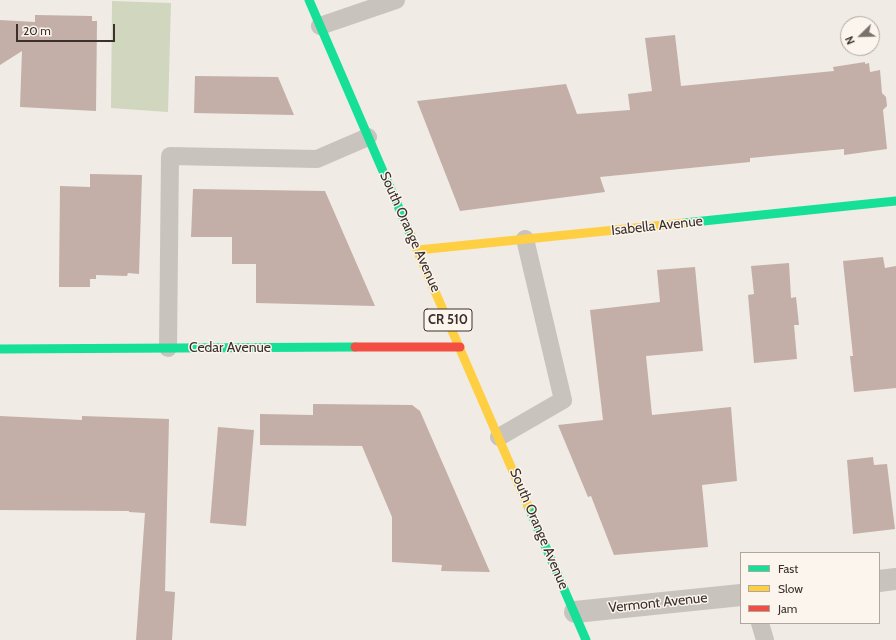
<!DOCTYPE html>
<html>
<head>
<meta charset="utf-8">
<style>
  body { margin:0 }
  #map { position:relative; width:896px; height:640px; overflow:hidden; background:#f0ebe5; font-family:Cabin,sans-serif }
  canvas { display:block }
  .legend { position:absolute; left:740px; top:552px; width:140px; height:72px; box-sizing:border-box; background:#fbf5ee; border:1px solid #aea6a0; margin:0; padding:5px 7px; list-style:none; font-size:12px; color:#3b302b }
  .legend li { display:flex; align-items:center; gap:8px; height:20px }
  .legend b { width:20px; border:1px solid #aea6a0 }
  .north { position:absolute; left:840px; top:16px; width:40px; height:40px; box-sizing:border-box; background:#fbf5ee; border:1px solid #aea6a0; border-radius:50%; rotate:247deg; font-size:11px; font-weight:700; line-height:16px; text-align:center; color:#3b302b }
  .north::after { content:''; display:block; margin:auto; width:14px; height:18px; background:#7a716c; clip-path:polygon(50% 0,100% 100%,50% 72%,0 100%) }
  .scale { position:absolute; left:16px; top:24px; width:99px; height:18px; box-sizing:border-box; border:2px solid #3b302b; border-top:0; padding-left:5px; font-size:12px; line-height:14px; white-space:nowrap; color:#3b302b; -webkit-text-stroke:3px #fbf5ee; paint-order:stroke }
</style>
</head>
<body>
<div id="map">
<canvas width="896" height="640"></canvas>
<ul class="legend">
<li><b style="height:5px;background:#16e098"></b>Fast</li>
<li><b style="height:5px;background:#ffcf43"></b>Slow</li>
<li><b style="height:5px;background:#f24e42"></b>Jam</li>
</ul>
<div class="north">N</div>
<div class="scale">20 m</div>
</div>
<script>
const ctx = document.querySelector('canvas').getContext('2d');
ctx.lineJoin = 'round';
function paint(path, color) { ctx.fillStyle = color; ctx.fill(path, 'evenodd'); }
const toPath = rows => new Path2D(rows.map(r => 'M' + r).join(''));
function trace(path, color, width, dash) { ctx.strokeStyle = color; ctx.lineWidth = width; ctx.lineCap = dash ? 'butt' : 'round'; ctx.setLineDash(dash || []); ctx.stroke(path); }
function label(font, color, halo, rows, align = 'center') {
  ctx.font = font + ' Cabin,sans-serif'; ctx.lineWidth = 3; ctx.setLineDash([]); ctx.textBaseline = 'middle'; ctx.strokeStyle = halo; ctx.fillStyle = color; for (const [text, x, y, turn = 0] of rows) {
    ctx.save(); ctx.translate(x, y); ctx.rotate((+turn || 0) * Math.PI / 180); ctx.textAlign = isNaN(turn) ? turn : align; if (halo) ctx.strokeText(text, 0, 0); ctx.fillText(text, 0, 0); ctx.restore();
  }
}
paint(toPath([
  [112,1,171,3,168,112,111,108]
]), '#d1d6bf');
paint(toPath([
  [35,15,92,16,92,21,97,21,96,111,20,107,22,51,0,65,0,20,35,22],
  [675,35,681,86,834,71,833,67,865,62,865,64,869,63,870,72,880,70,882,93,886,97,887,106,883,110,887,149,844,155,844,149,750,158,750,162,600,177,605,192,460,211,417,101,566,84,577,114,630,110,628,94,652,91,645,38],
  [195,76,278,77,294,115,194,113],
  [90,174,142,175,139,274,128,273,127,276,96,275,96,279,90,279,90,287,59,287,60,186,90,187],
  [193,189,325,191,375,306,256,303,256,264,232,264,232,237,191,237],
  [883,257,885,268,896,266,896,388,854,392,850,356,853,356,843,261],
  [789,263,791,298,796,297,799,325,794,325,797,359,754,363,748,295,754,294,751,266],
  [695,267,703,351,646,356,652,415,731,407,737,481,702,485,708,547,614,555,591,496,588,497,558,425,603,420,590,310,660,302,657,270],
  [313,404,412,405,420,411,490,572,441,571,442,565,392,562,392,517,362,446,260,445,260,414,313,415],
  [0,416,82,420,82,416,169,419,165,591,175,592,172,640,136,640,145,513,129,512,129,511,0,510],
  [218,427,254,430,246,526,210,523],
  [873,457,874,465,887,464,895,529,853,534,847,460]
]), '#c3afa7');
trace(toPath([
  [320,26,396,0],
  [168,348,170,156,317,159,368,137],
  [499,437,563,400,525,239],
  [760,623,765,640]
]), '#c9c3be', 18);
trace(toPath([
  [879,581,896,579],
  [575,612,741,595]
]), '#c9c3be', 22);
trace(toPath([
  [309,0,411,236],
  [684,223,896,201],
  [0,349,355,347],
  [528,506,586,640]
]), '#16e098', 9);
trace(toPath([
  [411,236,528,506],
  [418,250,684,223]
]), '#ffcf43', 9);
trace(toPath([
  [355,347,460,347]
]), '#f24e42', 9);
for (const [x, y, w] of [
  [448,320,48]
]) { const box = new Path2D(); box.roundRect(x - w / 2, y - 11, w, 22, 3); ctx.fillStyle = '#fbf5ee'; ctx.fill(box); trace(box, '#3b302b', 1); }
label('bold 13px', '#3b302b', null, [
  ["CR 510",448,320]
]);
label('14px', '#3b302b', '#fbf5ee', [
  ["Isabella Avenue",657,226,-6],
  ["South Orange Avenue",410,232,66],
  ["Cedar Avenue",230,348],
  ["South Orange Avenue",539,529,67],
  ["Vermont Avenue",658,603,-6]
]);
</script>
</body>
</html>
